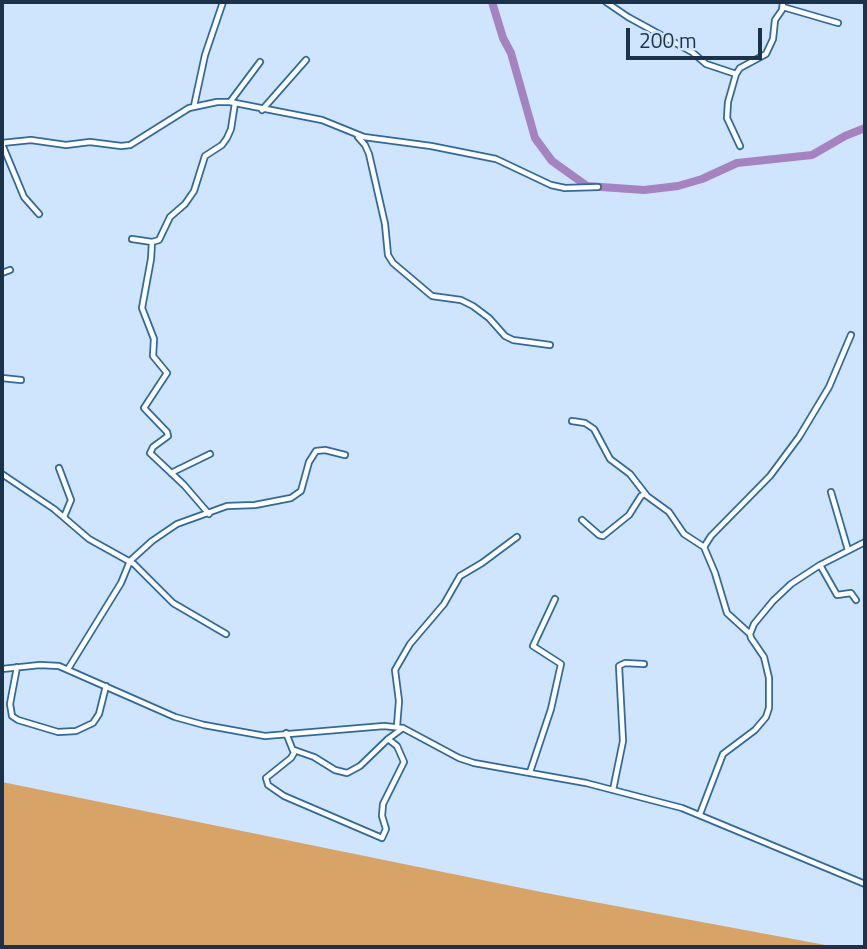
<!DOCTYPE html>
<html>
<head>
<meta charset="utf-8">
<style>
  body { margin:0 }
  #map { position:relative; width:867px; height:949px; overflow:hidden; background:#cee5fd; font-family:"Titillium Web",sans-serif }
  canvas { display:block }
  .frame { position:absolute; inset:0; border:4px solid #1b334a; pointer-events:none }
  .scale { position:absolute; left:626px; top:28px; width:136px; height:32px; box-sizing:border-box; border:4px solid #1b334a; border-top:0; padding-left:9px; font-size:21px; line-height:24px; white-space:nowrap; color:#1b334a; -webkit-text-stroke:5px #cee5fd; paint-order:stroke }
</style>
</head>
<body>
<div id="map">
<canvas width="867" height="949"></canvas>
<div class="frame"></div>
<div class="scale">200 m</div>
</div>
<script>
const ctx = document.querySelector('canvas').getContext('2d');
ctx.lineJoin = 'round';
function paint(path, color) { ctx.fillStyle = color; ctx.fill(path, 'evenodd'); }
const toPath = rows => new Path2D(rows.map(r => 'M' + r).join(''));
function trace(path, color, width, dash) { ctx.strokeStyle = color; ctx.lineWidth = width; ctx.lineCap = dash ? 'butt' : 'round'; ctx.setLineDash(dash || []); ctx.stroke(path); }
paint(toPath([
  [2,782,546,893,836,947,2,947]
]), '#d7a367');
trace(toPath([
  [492,2,503,38,511,53,535,138,552,161,587,186,644,190,678,186,702,179,737,163,812,155,845,136,865,128]
]), '#a582c0', 8);
const minor = toPath([
  [606,2,628,17,692,52,706,64,736,74],
  [783,7,838,23],
  [230,102,260,62],
  [194,106,205,55,223,2],
  [262,110,306,60],
  [358,137,365,145,369,154,385,224,388,255,393,263,432,296,461,300,473,306,489,318,505,336,513,340,550,345],
  [2,143,31,140,66,145,90,142,121,146,130,145,189,108,217,102,230,102,322,120,364,137,431,146,496,159,551,185,565,188,598,187],
  [2,144,24,197,39,214],
  [740,146,727,118,728,102,736,74,740,68,766,54,773,39,775,20,782,10,783,2],
  [132,239,152,242,159,240,170,217,185,204,194,191,205,156,222,145,227,138,231,129,235,103],
  [152,242,151,259,142,308,154,339,153,356,167,373,144,408,167,432,168,436,153,447,150,453,184,485,209,514],
  [2,273,10,270],
  [2,378,21,380],
  [572,421,585,423,594,429,610,459,630,474,647,496,669,512,684,534,704,547,715,573,727,613,750,634],
  [59,468,71,500,64,517],
  [171,473,210,454],
  [2,474,54,509,89,539,134,564,173,603,226,634],
  [831,492,848,550],
  [582,520,599,535,603,536,629,515,641,496,645,494],
  [704,547,711,536,770,476,799,437,829,387,851,335],
  [820,565,837,595,851,593,856,600],
  [17,667,10,704,12,716,18,720,58,732,76,731,93,723,99,714,106,686],
  [2,669,40,665,59,666,175,717,204,725,265,736,384,726,403,728,459,758,474,763,586,783,682,808,865,884],
  [68,669,121,583,130,561,152,541,177,524,227,506,255,505,291,498,301,491,309,462,316,451,325,450,345,455],
  [397,726,399,701,395,670,410,644,444,604,460,576,482,563,517,537],
  [286,733,294,753,291,758,266,778,268,785,284,796,382,838,386,829,382,816,383,804,404,762,397,746,388,739],
  [294,750,314,757,335,770,347,773,360,766,388,739,403,728],
  [530,772,551,709,561,664,533,646,555,599],
  [613,790,623,741,619,666,625,663,644,664],
  [700,814,723,754,755,730,766,717,769,708,769,678,764,657,751,638,750,634,754,624,773,601,791,584,820,565,865,542]
]);
trace(minor, '#32699d', 8);
trace(minor, '#fff', 4.5);
</script>
</body>
</html>
